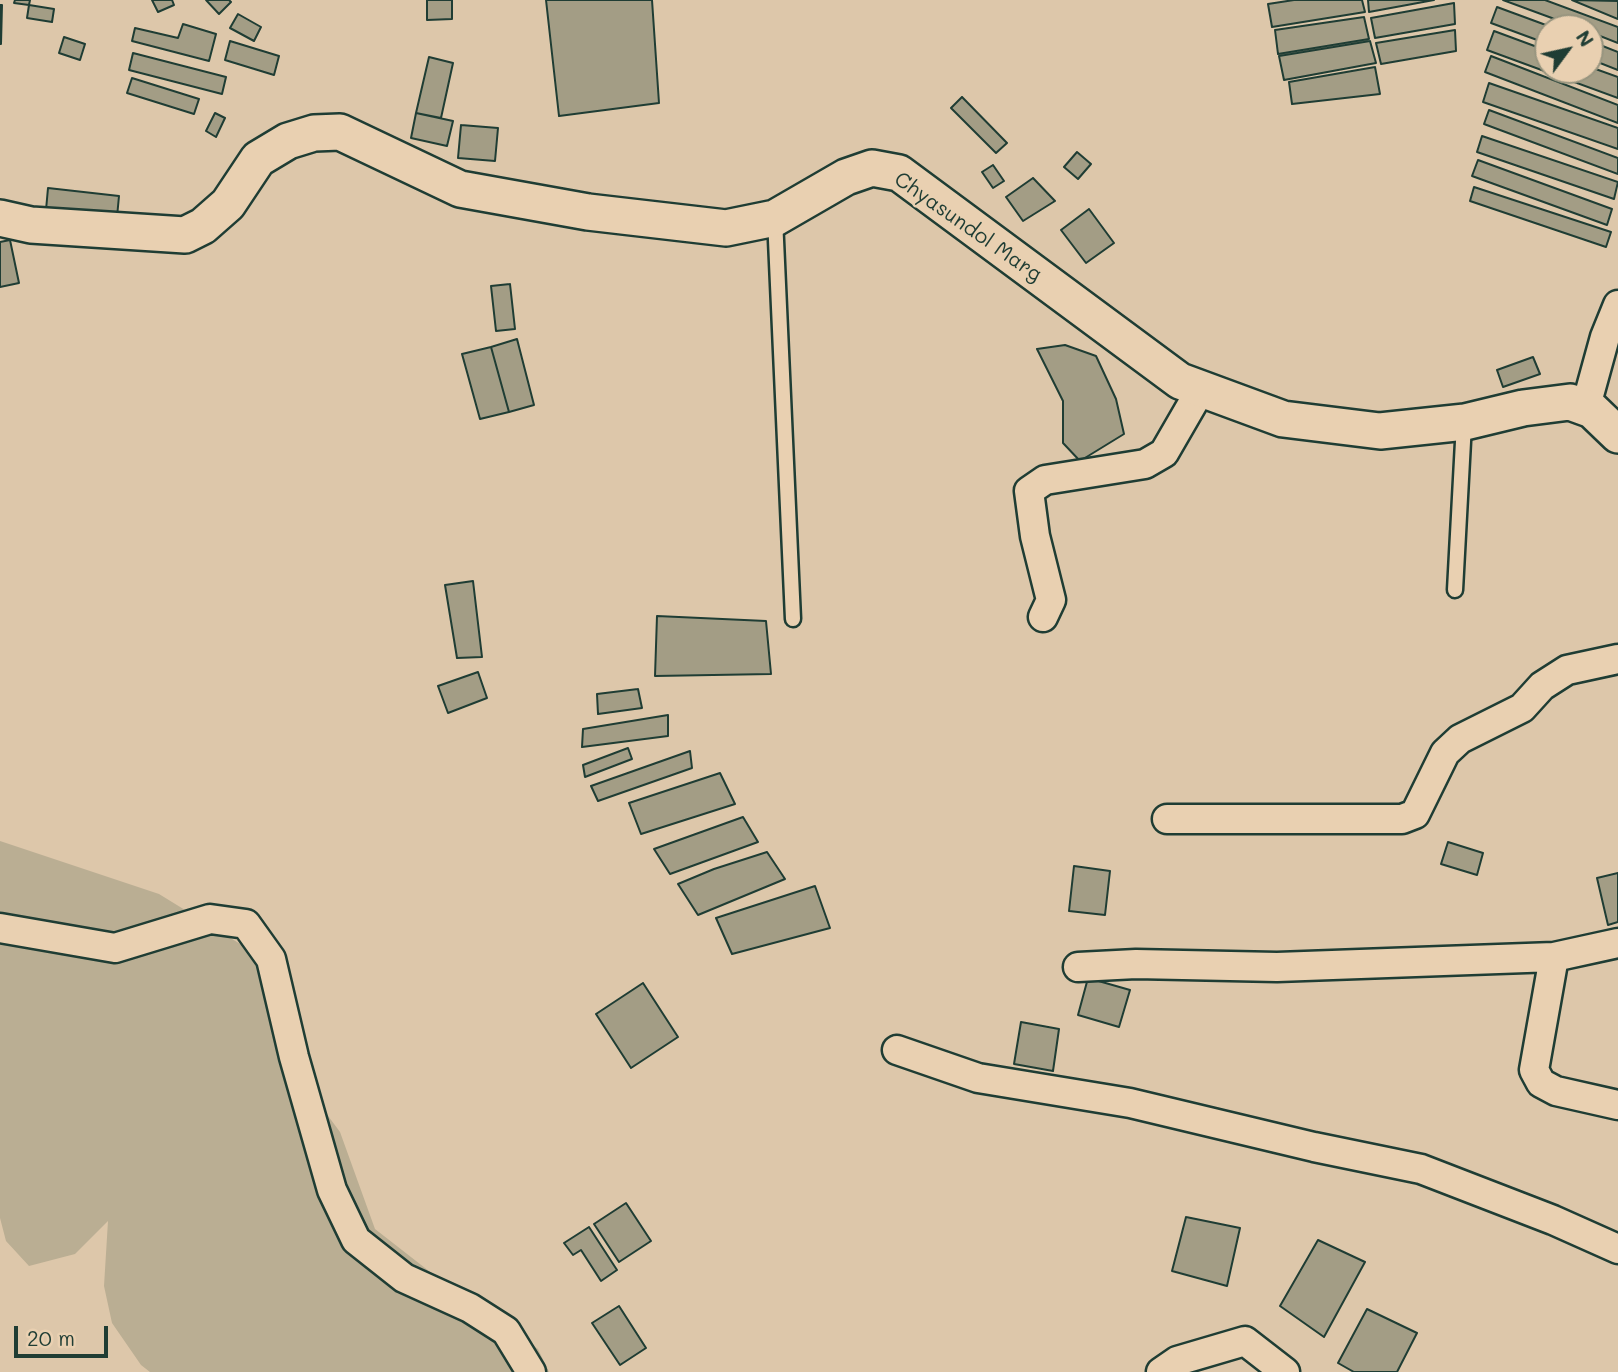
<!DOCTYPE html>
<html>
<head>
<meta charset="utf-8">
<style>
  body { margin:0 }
  #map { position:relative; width:1618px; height:1372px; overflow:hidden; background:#ddc7aa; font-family:Mali,sans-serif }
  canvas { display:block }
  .north { position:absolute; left:1534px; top:14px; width:70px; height:70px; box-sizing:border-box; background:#e9d0b1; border:2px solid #98957f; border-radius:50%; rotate:57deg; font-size:19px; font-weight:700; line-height:28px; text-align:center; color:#1f3d34 }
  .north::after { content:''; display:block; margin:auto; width:24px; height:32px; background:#1f3d34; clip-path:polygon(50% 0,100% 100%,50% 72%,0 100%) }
  .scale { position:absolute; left:14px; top:1326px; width:94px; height:32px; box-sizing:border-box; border:4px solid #1f3d34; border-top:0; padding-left:9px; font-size:21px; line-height:24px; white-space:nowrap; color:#1f3d34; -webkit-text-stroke:5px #e9d0b1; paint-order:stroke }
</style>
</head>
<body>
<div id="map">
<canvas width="1618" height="1372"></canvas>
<div class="north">N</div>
<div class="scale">20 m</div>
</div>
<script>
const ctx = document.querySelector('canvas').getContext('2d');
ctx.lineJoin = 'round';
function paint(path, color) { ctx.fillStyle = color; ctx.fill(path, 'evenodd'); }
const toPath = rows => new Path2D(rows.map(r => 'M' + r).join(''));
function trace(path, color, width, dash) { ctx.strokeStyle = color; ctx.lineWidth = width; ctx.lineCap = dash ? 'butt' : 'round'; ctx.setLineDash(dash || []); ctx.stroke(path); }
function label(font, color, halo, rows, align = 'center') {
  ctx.font = font + ' Mali,sans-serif'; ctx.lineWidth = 5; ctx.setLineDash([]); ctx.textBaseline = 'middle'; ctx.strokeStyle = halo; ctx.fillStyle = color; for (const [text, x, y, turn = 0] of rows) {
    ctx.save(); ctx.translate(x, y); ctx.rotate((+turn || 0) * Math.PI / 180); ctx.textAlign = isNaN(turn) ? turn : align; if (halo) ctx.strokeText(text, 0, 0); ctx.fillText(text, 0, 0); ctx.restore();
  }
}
paint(toPath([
  [0,841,159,894,250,950,269,971,314,1097,340,1132,375,1229,461,1296,538,1349,549,1372,150,1372,141,1365,112,1323,104,1286,108,1221,75,1254,29,1266,6,1241,0,1218]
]), '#baae93');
const building = toPath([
  [15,0,30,0,29,5,14,3,15,0],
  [152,0,172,0,174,5,158,12,152,0],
  [206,0,229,0,231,2,219,14,206,0],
  [427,0,452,0,452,19,427,20,427,0],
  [546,0,652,0,659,103,559,116,546,0],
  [1294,0,1362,0,1365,12,1272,27,1268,4,1294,0],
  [1368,0,1434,0,1369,12,1368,0],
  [1503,0,1545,0,1618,27,1618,43,1590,32,1590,28,1579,28,1503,0],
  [1572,0,1618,1,1618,19,1572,0],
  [1454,3,1455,24,1375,38,1371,18,1454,3],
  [0,5,2,5,1,44,0,44,0,5],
  [29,5,54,9,52,22,27,18,29,5],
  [1497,7,1554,28,1548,28,1548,44,1491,23,1497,7],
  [238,14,261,27,254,41,230,28,238,14],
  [1364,17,1369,39,1278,54,1275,30,1364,17],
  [183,24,216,34,209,61,132,41,135,28,178,38,183,24],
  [1455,30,1456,51,1381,64,1376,43,1455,30],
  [1494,31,1548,51,1548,70,1590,70,1590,67,1618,77,1618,98,1487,50,1494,31],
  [64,37,85,44,80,60,59,53,64,37],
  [230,41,279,56,274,75,225,60,230,41],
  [1370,41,1376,63,1284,80,1279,56,1370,41],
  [1590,41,1618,52,1618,70,1590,59,1590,41],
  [133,53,226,77,222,94,129,70,133,53],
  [1491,56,1618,105,1618,123,1485,72,1491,56],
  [429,57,453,63,441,118,416,113,429,57],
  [1375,67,1380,94,1292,104,1289,82,1375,67],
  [132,78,199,99,194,114,127,93,132,78],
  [1489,83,1618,128,1618,149,1483,102,1489,83],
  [962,97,1007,143,996,153,951,108,962,97],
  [1489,110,1618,158,1618,174,1484,124,1489,110],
  [215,113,225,118,216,137,206,131,215,113],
  [416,113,453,121,447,146,411,138,416,113],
  [461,125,498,128,495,161,458,158,461,125],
  [1482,136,1618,182,1614,199,1477,152,1482,136],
  [1077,152,1091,164,1078,179,1064,167,1077,152],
  [1478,160,1612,209,1607,225,1472,176,1478,160],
  [993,165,1004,181,993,188,982,172,993,165],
  [1033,178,1055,201,1023,221,1006,197,1033,178],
  [1474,187,1611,232,1606,247,1470,201,1474,187],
  [48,188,119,196,117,217,46,210,48,188],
  [1089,209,1114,243,1086,263,1061,230,1089,209],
  [10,240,19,283,0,287,0,242,10,240],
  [510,284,515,329,496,331,491,286,510,284],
  [517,339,534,405,509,412,491,347,517,339],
  [1065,345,1096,356,1116,399,1124,434,1080,461,1063,443,1063,401,1037,349,1065,345],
  [491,347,509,412,480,419,462,354,491,347],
  [1533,357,1540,374,1503,387,1497,370,1533,357],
  [473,581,482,657,457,658,445,585,473,581],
  [657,616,766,621,771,674,655,676,657,616],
  [478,672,487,698,448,713,438,686,478,672],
  [638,689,642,708,598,714,597,694,638,689],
  [668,715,668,736,582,747,583,729,668,715],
  [628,748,632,759,585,777,583,765,628,748],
  [690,751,692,768,598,801,591,786,690,751],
  [720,773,735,804,641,834,629,803,720,773],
  [743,817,758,842,670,874,654,849,743,817],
  [1448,842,1483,853,1477,875,1441,864,1448,842],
  [767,852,785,879,698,915,678,884,714,869,767,852],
  [1074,866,1110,871,1105,915,1069,911,1074,866],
  [1618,873,1618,922,1608,925,1597,878,1618,873],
  [815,886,830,928,732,954,716,918,815,886],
  [1088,978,1130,990,1119,1027,1078,1015,1088,978],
  [643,983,678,1037,631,1068,596,1014,643,983],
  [1021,1022,1059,1029,1053,1071,1014,1064,1021,1022],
  [626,1203,651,1241,619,1262,594,1224,626,1203],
  [1186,1217,1240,1228,1227,1286,1172,1271,1186,1217],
  [589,1227,617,1270,601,1281,581,1250,573,1255,564,1243,589,1227],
  [1318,1240,1365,1262,1324,1337,1280,1306,1318,1240],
  [619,1306,646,1348,620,1365,592,1323,619,1306],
  [1367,1309,1417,1333,1397,1372,1354,1372,1338,1363,1367,1309]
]);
paint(building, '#a39d85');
trace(building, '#1f3d34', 2);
const service = toPath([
  [775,218,793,619],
  [1455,590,1464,423]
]);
const minor = toPath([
  [1586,406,1605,337,1618,305],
  [1043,617,1051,600,1035,536,1029,491,1045,480,1145,464,1164,453,1201,389],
  [1167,819,1402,819,1415,814,1445,753,1460,739,1522,708,1542,686,1567,670,1618,659],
  [0,928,115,948,210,919,246,924,271,959,294,1057,332,1190,356,1240,404,1278,470,1308,506,1331,531,1372],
  [1554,957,1534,1070,1541,1083,1556,1091,1618,1105],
  [1078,967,1136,964,1277,967,1554,957,1618,943],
  [897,1050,978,1078,1130,1103,1314,1147,1421,1169,1553,1220,1618,1249],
  [1161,1372,1177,1361,1245,1341,1285,1372]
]);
const tertiary = toPath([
  [0,218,31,225,185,235,203,226,228,204,258,159,288,141,314,133,340,132,460,189,588,212,726,228,775,218,846,177,872,168,899,173,1180,381,1283,419,1380,431,1465,422,1523,408,1570,402,1592,410,1618,435]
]);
trace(service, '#1f3d34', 19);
trace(minor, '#1f3d34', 33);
trace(tertiary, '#1f3d34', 40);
trace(service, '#e9d0b1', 14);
trace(minor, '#e9d0b1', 28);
trace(tertiary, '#e9d0b1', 35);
label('21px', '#1f3d34', '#e9d0b1', [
  ["Chyasundol Marg",968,227,35]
]);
</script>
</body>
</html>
